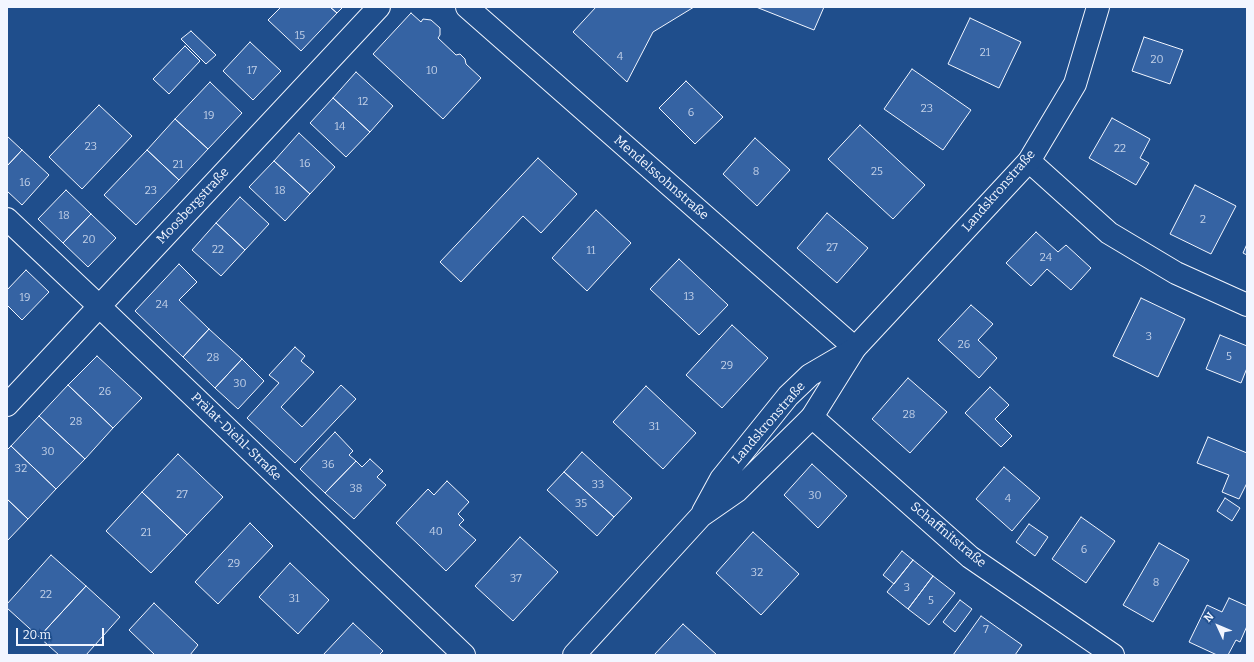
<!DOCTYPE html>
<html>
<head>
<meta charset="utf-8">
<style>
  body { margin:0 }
  #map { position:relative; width:1254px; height:662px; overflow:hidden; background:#1f4e8c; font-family:Bitter,serif }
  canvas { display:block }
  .frame { position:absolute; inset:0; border:8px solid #f2f6ff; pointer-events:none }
  .north { position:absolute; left:1198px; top:606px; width:40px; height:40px; -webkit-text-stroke:3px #1f4e8c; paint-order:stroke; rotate:314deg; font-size:11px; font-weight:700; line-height:16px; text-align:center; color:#f2f6ff }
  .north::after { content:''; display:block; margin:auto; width:14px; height:18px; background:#f2f6ff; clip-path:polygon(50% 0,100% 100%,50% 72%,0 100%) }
  .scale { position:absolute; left:16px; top:628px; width:88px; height:18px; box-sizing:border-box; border:2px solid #f2f6ff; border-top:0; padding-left:5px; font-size:12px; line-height:14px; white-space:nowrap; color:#f2f6ff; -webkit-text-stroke:3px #1f4e8c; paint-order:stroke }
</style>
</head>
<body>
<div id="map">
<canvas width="1254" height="662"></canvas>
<div class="frame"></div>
<div class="north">N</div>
<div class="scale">20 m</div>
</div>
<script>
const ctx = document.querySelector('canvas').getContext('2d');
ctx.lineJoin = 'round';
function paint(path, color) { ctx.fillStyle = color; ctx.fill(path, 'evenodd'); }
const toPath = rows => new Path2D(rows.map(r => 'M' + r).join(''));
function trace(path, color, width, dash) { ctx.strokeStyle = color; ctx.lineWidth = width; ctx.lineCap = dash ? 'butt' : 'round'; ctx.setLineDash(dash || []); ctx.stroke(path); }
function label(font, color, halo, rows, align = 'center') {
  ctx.font = font + ' Bitter,serif'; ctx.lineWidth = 3; ctx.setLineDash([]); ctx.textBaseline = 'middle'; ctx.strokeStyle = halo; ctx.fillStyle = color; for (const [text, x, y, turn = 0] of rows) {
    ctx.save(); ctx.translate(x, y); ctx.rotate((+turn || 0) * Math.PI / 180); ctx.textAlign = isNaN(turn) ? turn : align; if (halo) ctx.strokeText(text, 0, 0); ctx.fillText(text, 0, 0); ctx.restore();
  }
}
const building = toPath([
  [281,7,330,7,337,13,301,51,268,20,281,7],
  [330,7,343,7,337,13,330,7],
  [596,7,694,7,653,32,627,82,573,32,596,7],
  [756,7,824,7,814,30,756,7],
  [411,13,421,22,423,19,431,20,440,28,440,35,438,38,456,55,460,54,465,59,466,64,481,78,443,119,373,54,411,13],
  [970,18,1021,42,999,88,948,64,970,18],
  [191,31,216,55,206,64,181,39,191,31],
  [1144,37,1183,50,1170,84,1132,71,1144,37],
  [250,42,281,71,253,100,223,71,250,42],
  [185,46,200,61,169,94,153,79,185,46],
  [912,69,971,110,943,150,884,109,912,69],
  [356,72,393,106,370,132,333,98,356,72],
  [686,81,723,117,695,144,659,108,686,81],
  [210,82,242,113,208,149,175,119,210,82],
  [333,98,370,132,346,157,310,123,333,98],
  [99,105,132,136,82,189,49,157,99,105],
  [1112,118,1150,139,1140,158,1149,163,1136,185,1089,158,1112,118],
  [175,119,208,149,179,180,147,150,175,119],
  [860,125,925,185,893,219,828,159,860,125],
  [299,133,335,167,310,194,274,161,299,133],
  [7,136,22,150,7,166,7,136],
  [755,138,790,170,757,206,723,174,755,138],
  [22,150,49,175,22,205,7,191,7,166,22,150],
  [147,150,179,180,136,225,104,195,147,150],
  [538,158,577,194,541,233,523,216,461,282,440,262,538,158],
  [274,161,310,194,285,221,249,187,274,161],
  [1195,185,1236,206,1211,254,1170,234,1195,185],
  [66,190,91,214,63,243,38,219,66,190],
  [240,197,269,224,245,250,216,223,240,197],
  [596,210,631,243,587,291,552,258,596,210],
  [827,213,868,248,837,283,797,248,827,213],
  [91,214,116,238,88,267,63,243,91,214],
  [216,223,245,250,221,276,192,250,216,223],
  [1036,232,1058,252,1066,245,1091,268,1071,290,1047,269,1031,286,1006,263,1036,232],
  [1247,244,1247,255,1243,253,1247,244],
  [679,259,728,305,699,335,650,289,679,259],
  [179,264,197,282,179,300,209,329,183,357,135,311,179,264],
  [26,270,49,292,22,320,7,305,7,290,26,270],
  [1141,298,1185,319,1158,377,1113,356,1141,298],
  [971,305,993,324,978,340,997,358,979,378,938,340,971,305],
  [732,325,768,358,722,408,686,375,732,325],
  [209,329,242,359,215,388,183,357,209,329],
  [1220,335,1247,346,1247,368,1241,383,1206,369,1220,335],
  [295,347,305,356,301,361,314,372,281,407,302,427,341,385,356,399,295,463,247,418,279,383,269,375,295,347],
  [97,356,142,398,113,428,68,385,97,356],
  [242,359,264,381,238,409,215,388,242,359],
  [908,378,947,412,910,453,872,419,908,378],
  [68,385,113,428,85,459,39,416,68,385],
  [646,386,696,433,663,469,613,422,646,386],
  [990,387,1009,405,995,419,1012,436,1001,447,965,413,990,387],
  [39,416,85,459,56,489,11,446,39,416],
  [335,432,353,451,349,455,356,461,325,493,300,469,335,432],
  [1208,437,1247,453,1247,483,1239,499,1222,492,1229,475,1197,463,1208,437],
  [11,446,56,489,28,519,7,499,7,450,11,446],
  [582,452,632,498,614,517,564,472,582,452],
  [178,454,223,497,187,535,142,492,178,454],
  [370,459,383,471,377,477,386,485,354,519,325,493,356,461,362,467,370,459],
  [812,464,847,496,818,528,784,495,812,464],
  [1004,467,1040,498,1012,531,976,499,1004,467],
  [564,472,614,517,597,536,547,490,564,472],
  [447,481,469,502,458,514,464,520,459,525,476,540,446,571,396,523,428,489,434,495,447,481],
  [142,492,187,535,151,573,106,531,142,492],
  [1225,498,1240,508,1232,521,1217,511,1225,498],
  [7,499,28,519,7,541,7,499],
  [1081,517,1115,541,1086,583,1052,559,1081,517],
  [250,523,273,546,218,604,195,582,250,523],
  [1029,524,1048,537,1035,556,1016,542,1029,524],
  [753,532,799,574,761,615,716,573,753,532],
  [520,537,558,572,513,621,475,586,520,537],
  [1159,543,1189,560,1153,622,1123,605,1159,543],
  [902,551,913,560,894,584,883,575,902,551],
  [51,555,86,586,39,637,7,608,7,604,51,555],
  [913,560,933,576,908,609,887,592,913,560],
  [290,563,329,600,298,634,259,597,290,563],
  [933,576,955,593,929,625,908,609,933,576],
  [86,586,120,617,86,655,59,655,39,637,86,586],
  [1229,598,1247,606,1247,626,1240,642,1236,640,1228,655,1217,655,1189,642,1207,605,1222,612,1229,598],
  [960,600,972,609,955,632,943,622,960,600],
  [154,603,198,645,190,655,155,655,129,630,154,603],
  [981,616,1022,645,1015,655,953,655,981,616],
  [353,623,383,651,379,655,323,655,353,623],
  [683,624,717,655,654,655,683,624]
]);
paint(building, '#3563a3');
trace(building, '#f2f6ff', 1);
const street = toPath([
  [467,7,855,348],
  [1029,161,1109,233,1176,273,1247,305],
  [7,219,99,306,464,655],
  [7,405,379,7],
  [812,417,970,557,1113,655]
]);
const secondary = toPath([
  [703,512,721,479,788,396,810,375,851,351],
  [574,655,701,516,737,491,805,424,812,417,855,348,1029,161,1075,84,1098,7]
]);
trace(street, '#f2f6ff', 24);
trace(secondary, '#f2f6ff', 24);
trace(street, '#1f4e8c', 22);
trace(secondary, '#1f4e8c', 22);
label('11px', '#c3d1e8', null, [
  ["15",300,36],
  ["21",985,53],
  ["4",620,57],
  ["20",1157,60],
  ["17",252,71],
  ["10",432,71],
  ["12",363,102],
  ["23",927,109],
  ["6",691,113],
  ["19",209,116],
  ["14",340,127],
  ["23",91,147],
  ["22",1120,149],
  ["16",305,164],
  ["21",178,165],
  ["8",756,172],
  ["25",877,172],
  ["16",25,183],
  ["23",151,191],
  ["18",280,191],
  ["18",64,216],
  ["2",1203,220],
  ["20",89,240],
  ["27",832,248],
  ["22",218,250],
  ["11",591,251],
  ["24",1046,258],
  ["13",689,297],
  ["19",25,298],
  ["24",162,305],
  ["3",1149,337],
  ["26",964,345],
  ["5",1229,357],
  ["28",213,358],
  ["29",727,366],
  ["30",240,384],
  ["26",105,392],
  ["28",909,415],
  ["28",76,422],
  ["31",654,427],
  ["30",48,452],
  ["36",328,465],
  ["32",21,469],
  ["33",598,485],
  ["38",356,489],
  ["27",182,495],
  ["30",815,496],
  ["4",1008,499],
  ["35",581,504],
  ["40",436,532],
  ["21",146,533],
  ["6",1084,550],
  ["29",234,564],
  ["32",757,573],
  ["37",516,579],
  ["8",1156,583],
  ["3",907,588],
  ["22",46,595],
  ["31",294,599],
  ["5",931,601],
  ["7",986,630]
]);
label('13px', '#f2f6ff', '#1f4e8c', [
  ["Mendelssohnstraße",661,178,41],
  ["Landskronstraße",999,191,-49],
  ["Moosbergstraße",193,206,-47],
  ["Landskronstraße",769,423,-49],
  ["Prälat-Diehl-Straße",236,437,44],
  ["Schaffnitstraße",948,535,40]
]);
</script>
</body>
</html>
